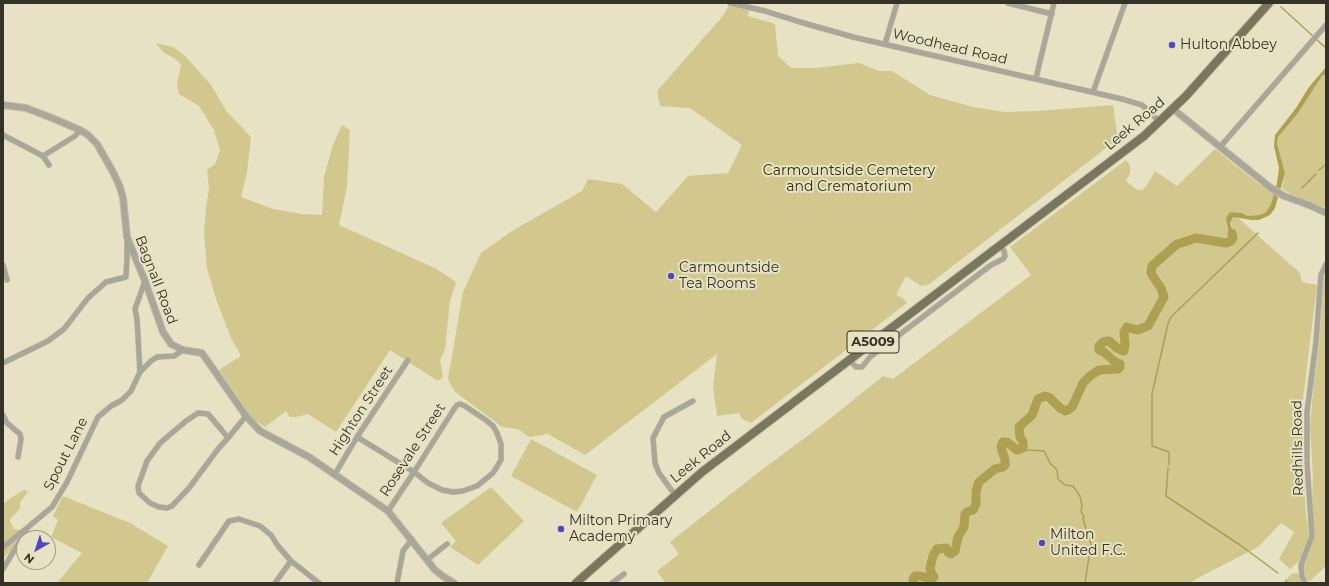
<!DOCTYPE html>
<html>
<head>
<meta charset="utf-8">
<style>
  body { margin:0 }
  #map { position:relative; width:1329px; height:586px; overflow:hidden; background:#e7e2c3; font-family:Montserrat,sans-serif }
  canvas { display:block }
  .frame { position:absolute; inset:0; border:4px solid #353327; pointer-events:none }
  .north { position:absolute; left:16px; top:530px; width:40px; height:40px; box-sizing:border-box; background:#e7e2c3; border:1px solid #a09c85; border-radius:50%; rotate:219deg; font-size:11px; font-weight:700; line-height:16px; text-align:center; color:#353327 }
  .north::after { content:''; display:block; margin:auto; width:14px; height:18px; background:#5049c0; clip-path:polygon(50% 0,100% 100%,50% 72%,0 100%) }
</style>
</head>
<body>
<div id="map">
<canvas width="1329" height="586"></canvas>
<div class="frame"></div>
<div class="north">N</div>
</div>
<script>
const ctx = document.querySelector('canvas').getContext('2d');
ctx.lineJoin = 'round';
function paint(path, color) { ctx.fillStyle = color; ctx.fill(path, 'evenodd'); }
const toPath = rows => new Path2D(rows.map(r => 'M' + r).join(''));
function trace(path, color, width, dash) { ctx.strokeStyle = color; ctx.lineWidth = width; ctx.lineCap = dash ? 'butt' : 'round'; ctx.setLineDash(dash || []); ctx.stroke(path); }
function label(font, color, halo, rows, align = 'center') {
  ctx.font = font + ' Montserrat,sans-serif'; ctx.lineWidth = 4; ctx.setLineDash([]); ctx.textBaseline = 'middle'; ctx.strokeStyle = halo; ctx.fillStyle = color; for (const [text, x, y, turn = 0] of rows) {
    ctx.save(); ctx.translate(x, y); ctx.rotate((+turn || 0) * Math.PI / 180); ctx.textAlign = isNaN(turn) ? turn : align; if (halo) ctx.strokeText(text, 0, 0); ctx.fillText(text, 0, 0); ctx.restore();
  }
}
paint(toPath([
  [729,6,749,10,748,16,775,24,778,56,791,68,816,68,859,63,879,71,892,71,930,95,973,107,1005,112,1037,111,1113,105,1118,139,928,285,921,286,906,276,896,295,903,298,907,303,751,423,742,419,739,413,717,416,713,387,717,354,585,455,548,434,529,437,518,429,502,427,454,391,448,379,463,292,481,253,512,231,582,191,588,179,622,184,656,212,688,176,728,173,742,145,690,108,660,106,657,91,722,17],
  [156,43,173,47,185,56,211,85,227,112,251,137,247,172,241,197,273,209,302,214,322,215,324,177,333,145,342,125,350,130,347,187,339,225,437,269,456,282,450,301,445,349,440,360,443,377,438,381,390,350,336,432,308,414,296,417,290,417,286,411,265,427,253,419,219,370,241,356,231,338,216,299,207,268,204,232,206,208,209,189,207,170,215,164,220,150,214,130,199,106,179,94,177,84,181,65,177,60,163,52],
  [1326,74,1326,208,1291,194,1282,189,1285,173,1277,143,1278,136,1298,113,1322,76],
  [1215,149,1259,184,1274,193,1271,204,1266,212,1260,215,1246,216,1242,213,1232,212,1229,213,1227,224,1230,234,1230,245,1233,230,1230,221,1233,217,1236,216,1300,273,1302,282,1317,285,1303,399,1303,461,1306,514,1309,534,1305,548,1299,561,1290,569,1279,559,1294,532,1281,523,1258,547,1196,579,1191,583,665,583,657,571,679,554,670,542,755,475,826,422,883,376,893,379,1031,275,1010,247,1126,160,1130,165,1130,173,1126,181,1137,190,1142,190,1147,185,1155,171,1177,186],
  [1326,276,1326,566,1310,581,1306,580,1304,577,1303,570,1314,532,1312,501,1313,477,1310,426,1314,382,1319,345,1324,278],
  [531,439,597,475,577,512,511,476],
  [491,487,524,521,478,565,450,547,456,541,441,523],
  [24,490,28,492,20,502,20,508,17,512,11,518,10,522,14,529,32,533,30,538,24,538,24,547,21,550,13,551,6,555,3,561,3,505,4,503,14,496],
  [63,496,130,523,168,546,147,583,57,583,82,553,51,537,58,520,53,516],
  [1298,573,1301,583,1284,583,1291,574]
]), '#d2c88d');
paint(toPath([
  [1326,67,1326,74,1322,76,1298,113,1278,137,1277,143,1285,173,1275,208,1270,215,1259,220,1252,220,1233,217,1230,223,1235,238,1233,243,1230,245,1226,241,1229,240,1230,237,1226,219,1229,213,1232,212,1242,213,1247,216,1260,215,1266,212,1271,204,1277,183,1279,168,1274,146,1275,135,1296,108,1309,87]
]), '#ada051');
trace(toPath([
  [1281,7,1314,37],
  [1316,39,1326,48],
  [1319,170,1326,164],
  [1302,188,1316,174],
  [1023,448,1028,450,1044,451,1050,463,1057,470,1058,479,1065,485,1073,486,1080,496,1082,506,1081,512,1084,516,1083,519,1091,544,1085,583],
  [1169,465,1169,452,1152,446,1152,394,1168,324,1171,317,1258,233],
  [1168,468,1166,496,1240,545,1278,573],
  [1286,583,1286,580]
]), '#ada051', 1.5);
trace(toPath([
  [914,583,913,579,915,576,920,576,932,579,934,577,931,572,930,568,933,556,937,549,946,548,948,552,951,554,955,551,958,537,964,527,965,514,967,512,973,510,976,504,976,491,979,482,995,469,1003,467,1005,465,1005,460,1001,447,1003,442,1007,442,1017,450,1023,448,1023,442,1020,437,1019,427,1032,415,1038,399,1045,396,1049,397,1060,408,1065,411,1068,410,1072,407,1083,383,1090,376,1099,370,1118,369,1120,367,1120,364,1115,362,1104,352,1101,351,1099,350,1099,346,1103,342,1106,341,1109,341,1117,348,1124,351,1125,344,1124,332,1127,327,1137,330,1148,326,1164,297,1161,288,1154,278,1151,273,1152,266,1177,244,1181,243,1196,238,1226,243,1231,241,1233,238,1232,233]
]), '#ada051', 9);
const minor = toPath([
  [730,3,765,11,800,22,853,37,1122,99,1142,105,1160,122],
  [1008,3,1052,14],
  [885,44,897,3],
  [1036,78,1054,3],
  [1093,92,1125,3],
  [3,135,43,156,49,165],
  [1220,147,1326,25],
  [43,156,75,136,80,130],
  [3,265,7,280],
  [849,360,856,367,862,367,870,357,991,265,1003,259,1005,256,1004,251,999,246],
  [3,363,48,341,64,329,88,298,106,282,126,277,127,257,127,238],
  [140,372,137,319,135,309,145,281],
  [3,415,7,423,20,434,21,439,18,457],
  [357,437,414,472,428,483,442,490,453,492,463,491,477,486,493,473,501,460,501,444,497,433,493,426,487,421,465,406,460,404,457,405,454,409,414,472,388,511],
  [228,438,220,428,208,414,198,413,186,421,160,443,147,461,138,486,139,493,150,503,159,507,167,508,172,506,189,488,218,449,228,438,246,416],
  [335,474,357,437,408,360],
  [675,495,659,473,655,463,653,438,664,417,693,401],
  [3,547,27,528,52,507,67,482,98,417,111,406,122,400,131,391,140,372,151,361,157,357,174,356,183,350],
  [427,560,447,544],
  [199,565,229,521,239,519,260,526,271,535,278,546,291,561,319,583],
  [3,569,26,531],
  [275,583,291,561],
  [397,583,403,551,412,539],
  [612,583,624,574],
  [1305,583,1302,577,1301,565,1312,536,1307,464,1307,412,1316,342,1321,275,1326,264]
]);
const tertiary = toPath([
  [3,105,26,108,52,118,80,130,88,135,97,144,113,172,120,187,123,198,127,237,145,281,163,332,171,344,183,350,202,353,246,416,260,431,309,457,388,511,435,570,444,577,454,583],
  [1173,109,1271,188,1284,196,1309,205,1326,213]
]);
const primary = toPath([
  [576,583,702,472,1144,136,1186,96,1269,3]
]);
trace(minor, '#c3bfa4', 6);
trace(tertiary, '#c3bfa4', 8);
trace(primary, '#c3bfa4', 10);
trace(minor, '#a9a799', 5);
trace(tertiary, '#a9a799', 6);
trace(primary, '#7a765e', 8);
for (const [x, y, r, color] of [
  [1172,45,4,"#5049c0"],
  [671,276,4,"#5049c0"],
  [561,529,4,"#5049c0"],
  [1042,543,4,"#5049c0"]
]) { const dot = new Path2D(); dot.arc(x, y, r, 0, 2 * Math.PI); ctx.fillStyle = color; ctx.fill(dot); trace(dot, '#e7e2c3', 1.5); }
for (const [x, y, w] of [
  [873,342,52]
]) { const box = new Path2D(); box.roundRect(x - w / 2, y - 11, w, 22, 3); ctx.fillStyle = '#e7e2c3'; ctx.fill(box); trace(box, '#353327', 1); }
label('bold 13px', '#353327', null, [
  ["A5009",873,342]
]);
label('14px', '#353327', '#e7e2c3', [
  ["Hulton Abbey",1180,45],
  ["Carmountside",679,268],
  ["Tea Rooms",679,284],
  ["Milton Primary",569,521],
  ["Academy",569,537],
  ["Milton",1050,535],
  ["United F.C.",1050,551]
], 'left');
label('14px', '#353327', '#e7e2c3', [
  ["Woodhead Road",950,47,13],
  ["Leek Road",1135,124,-40],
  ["Bagnall Road",156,280,69],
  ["Highton Street",361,411,-57],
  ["Redhills Road",1298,448,-91],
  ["Rosevale Street",413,450,-57],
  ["Spout Lane",66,454,-63],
  ["Leek Road",701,457,-39]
]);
label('14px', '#332d09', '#e7e2c3', [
  ["Carmountside Cemetery",849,171],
  ["and Crematorium",849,187]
]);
</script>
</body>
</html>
